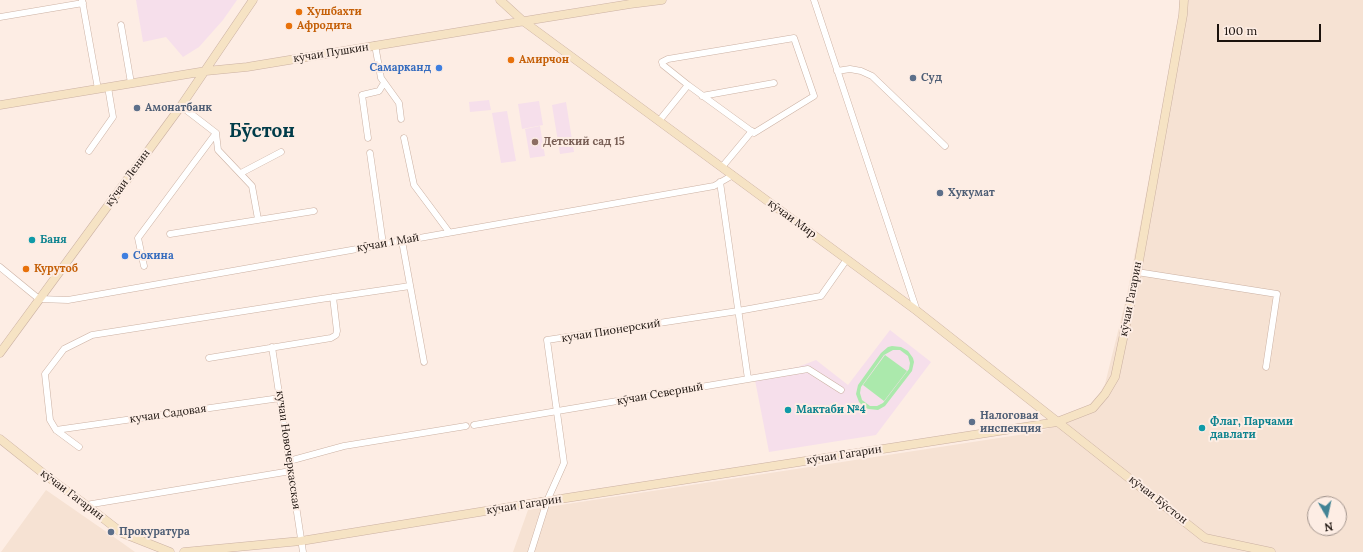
<!DOCTYPE html>
<html>
<head>
<meta charset="utf-8">
<style>
  body { margin:0 }
  #map { position:relative; width:1363px; height:552px; overflow:hidden; background:#fdede4; font-family:Lora,serif }
  canvas { display:block }
  .north { position:absolute; left:1307px; top:496px; width:40px; height:40px; box-sizing:border-box; background:#fdede4; border:1px solid #a3958e; border-radius:50%; rotate:171deg; font-size:11px; font-weight:700; line-height:16px; text-align:center; color:#1b120d }
  .north::after { content:''; display:block; margin:auto; width:14px; height:18px; background:#428395; clip-path:polygon(50% 0,100% 100%,50% 72%,0 100%) }
  .scale { position:absolute; left:1217px; top:24px; width:104px; height:18px; box-sizing:border-box; border:2px solid #1b120d; border-top:0; padding-left:5px; font-size:12px; line-height:14px; white-space:nowrap; color:#1b120d; -webkit-text-stroke:3px #fdede4; paint-order:stroke }
</style>
</head>
<body>
<div id="map">
<canvas width="1363" height="552"></canvas>
<div class="north">N</div>
<div class="scale">100 m</div>
</div>
<script>
const ctx = document.querySelector('canvas').getContext('2d');
ctx.lineJoin = 'round';
function paint(path, color) { ctx.fillStyle = color; ctx.fill(path, 'evenodd'); }
const toPath = rows => new Path2D(rows.map(r => 'M' + r).join(''));
function trace(path, color, width, dash) { ctx.strokeStyle = color; ctx.lineWidth = width; ctx.lineCap = dash ? 'butt' : 'round'; ctx.setLineDash(dash || []); ctx.stroke(path); }
function label(font, color, halo, rows, align = 'center') {
  ctx.font = font + ' Lora,serif'; ctx.lineWidth = 4; ctx.setLineDash([]); ctx.textBaseline = 'middle'; ctx.strokeStyle = halo; ctx.fillStyle = color; for (const [text, x, y, turn = 0] of rows) {
    ctx.save(); ctx.translate(x, y); ctx.rotate((+turn || 0) * Math.PI / 180); ctx.textAlign = isNaN(turn) ? turn : align; if (halo) ctx.strokeText(text, 0, 0); ctx.fillText(text, 0, 0); ctx.restore();
  }
}
paint(toPath([
  [1180,0,1363,0,1363,552,513,552,528,510,1038,432,1087,415,1105,384,1127,295,1178,24],
  [1315,504,1339,504,1339,528,1315,528],
  [46,490,121,542,135,552,1,552]
]), '#f6e2d3');
paint(toPath([
  [136,0,237,0,223,20,199,47,183,57,166,37,143,42],
  [489,100,491,110,470,112,469,102],
  [539,101,543,125,522,129,518,104],
  [566,102,574,152,560,154,552,105],
  [507,111,516,161,501,163,492,113],
  [540,126,545,156,530,158,525,129],
  [890,330,931,362,876,435,769,452,754,375,798,367,816,360,848,385]
]), '#f6dfeb');
paint(toPath([
  [892,346,901,347,908,351,913,358,914,362,912,371,885,406,878,410,869,409,865,408,859,402,856,394,858,385,881,353,888,347],
  [893,350,900,350,908,356,910,363,909,369,883,403,877,406,870,406,862,400,860,393,861,387,884,355],
  [885,355,907,371,884,401,863,385]
]), '#abe9ac');
const street = toPath([
  [82,0,98,89],
  [814,0,917,311],
  [0,17,83,3],
  [121,25,131,83],
  [375,45,381,78,399,103,401,119],
  [837,71,850,69,861,71,872,76,945,146],
  [702,96,774,83],
  [181,106,216,133,218,150,252,186,258,219],
  [659,121,688,85,663,65,662,62,668,59,794,38,814,96,754,133,688,85],
  [368,138,362,95,379,91,384,83],
  [404,138,414,185,449,232],
  [89,151,113,117,108,87],
  [370,153,383,244],
  [722,167,752,131],
  [241,173,281,152],
  [720,182,748,379],
  [170,234,314,211],
  [402,241,424,362],
  [144,266,138,238,216,133],
  [0,267,39,299,68,300,714,186,733,175],
  [1137,272,1277,294,1266,367],
  [272,347,303,552],
  [209,358,331,338,336,335,337,331,333,297],
  [474,425,808,369,841,390],
  [56,430,280,398],
  [79,447,56,430,50,420,45,374,64,349,92,335,321,299,410,286],
  [289,461,344,446,466,426],
  [86,505,291,471],
  [531,552,547,501,564,463,547,340,738,311,821,296,847,259]
]);
const secondary = toPath([
  [500,0,523,21,917,311,1205,538,1271,552],
  [0,105,206,71,247,67,537,19,630,4,662,0],
  [0,353,181,106,253,0],
  [0,439,44,474,86,505,122,533,170,552],
  [184,552,301,541,547,501,1057,422,1093,408,1105,394,1115,377,1137,272,1183,15,1184,0]
]);
trace(street, '#cbb1a3', 7);
trace(secondary, '#cbb1a3', 9);
trace(street, '#fff', 6);
trace(secondary, '#f6e3c4', 8);
for (const [x, y, r, color] of [
  [299,12,4,"#e8710a"],
  [289,26,4,"#e8710a"],
  [511,60,4,"#e8710a"],
  [439,68,4,"#3f7fe0"],
  [913,78,4,"#5c6f8a"],
  [137,108,4,"#5c6f8a"],
  [535,142,4,"#8d6e63"],
  [940,193,4,"#5c6f8a"],
  [32,240,4,"#0f9aa8"],
  [125,256,4,"#3f7fe0"],
  [26,269,4,"#e8710a"],
  [788,410,4,"#0f9aa8"],
  [972,422,4,"#5c6f8a"],
  [1202,428,4,"#0f9aa8"],
  [111,532,4,"#5c6f8a"]
]) { const dot = new Path2D(); dot.arc(x, y, r, 0, 2 * Math.PI); ctx.fillStyle = color; ctx.fill(dot); trace(dot, '#fdede4', 1.5); }
label('bold 11px', '#c56008', '#fdede4', [
  ["Хушбахти",307,12],
  ["Афродита",297,26],
  ["Амирчон",519,60],
  ["Курутоб",34,269]
], 'left');
label('11px', '#1b120d', '#fdede4', [
  ["кӯчаи Пушкин",331,53,-9],
  ["кӯчаи Ленин",128,178,-54],
  ["кӯчаи Мир",792,219,36],
  ["кӯчаи 1 Май",388,243,-10],
  ["кӯчаи Гагарин",1131,299,-79],
  ["кучаи Пионерский",611,331,-9],
  ["кӯчаи Северный",660,394,-10],
  ["кучаи Садовая",168,414,-8],
  ["кучаи Новочеркасская",288,450,82],
  ["кӯчаи Гагарин",844,455,-9],
  ["кӯчаи Гагарин",72,495,37],
  ["кӯчаи Бӯстон",1158,500,38],
  ["кӯчаи Гагарин",524,505,-9]
]);
label('bold 11px', '#366cbe', '#fdede4', [
  ["Самарканд",431,68],
  ["Сокина",133,256,"left"]
], 'right');
label('bold 11px', '#4e5e75', '#fdede4', [
  ["Суд",921,78],
  ["Амонатбанк",145,108],
  ["Хукумат",948,193],
  ["Налоговая",980,416],
  ["инспекция",980,429],
  ["Прокуратура",119,532]
], 'left');
label('bold 11px', '#785e54', '#fdede4', [
  ["Детский сад 15",543,142]
], 'left');
label('bold 11px', '#0d838f', '#fdede4', [
  ["Баня",40,240],
  ["Мактаби №4",796,410],
  ["Флаг, Парчами",1210,422],
  ["давлати",1210,435]
], 'left');
label('bold 19px', '#003c49', '#fdede4', [
  ["Бӯстон",262,132]
]);
</script>
</body>
</html>
